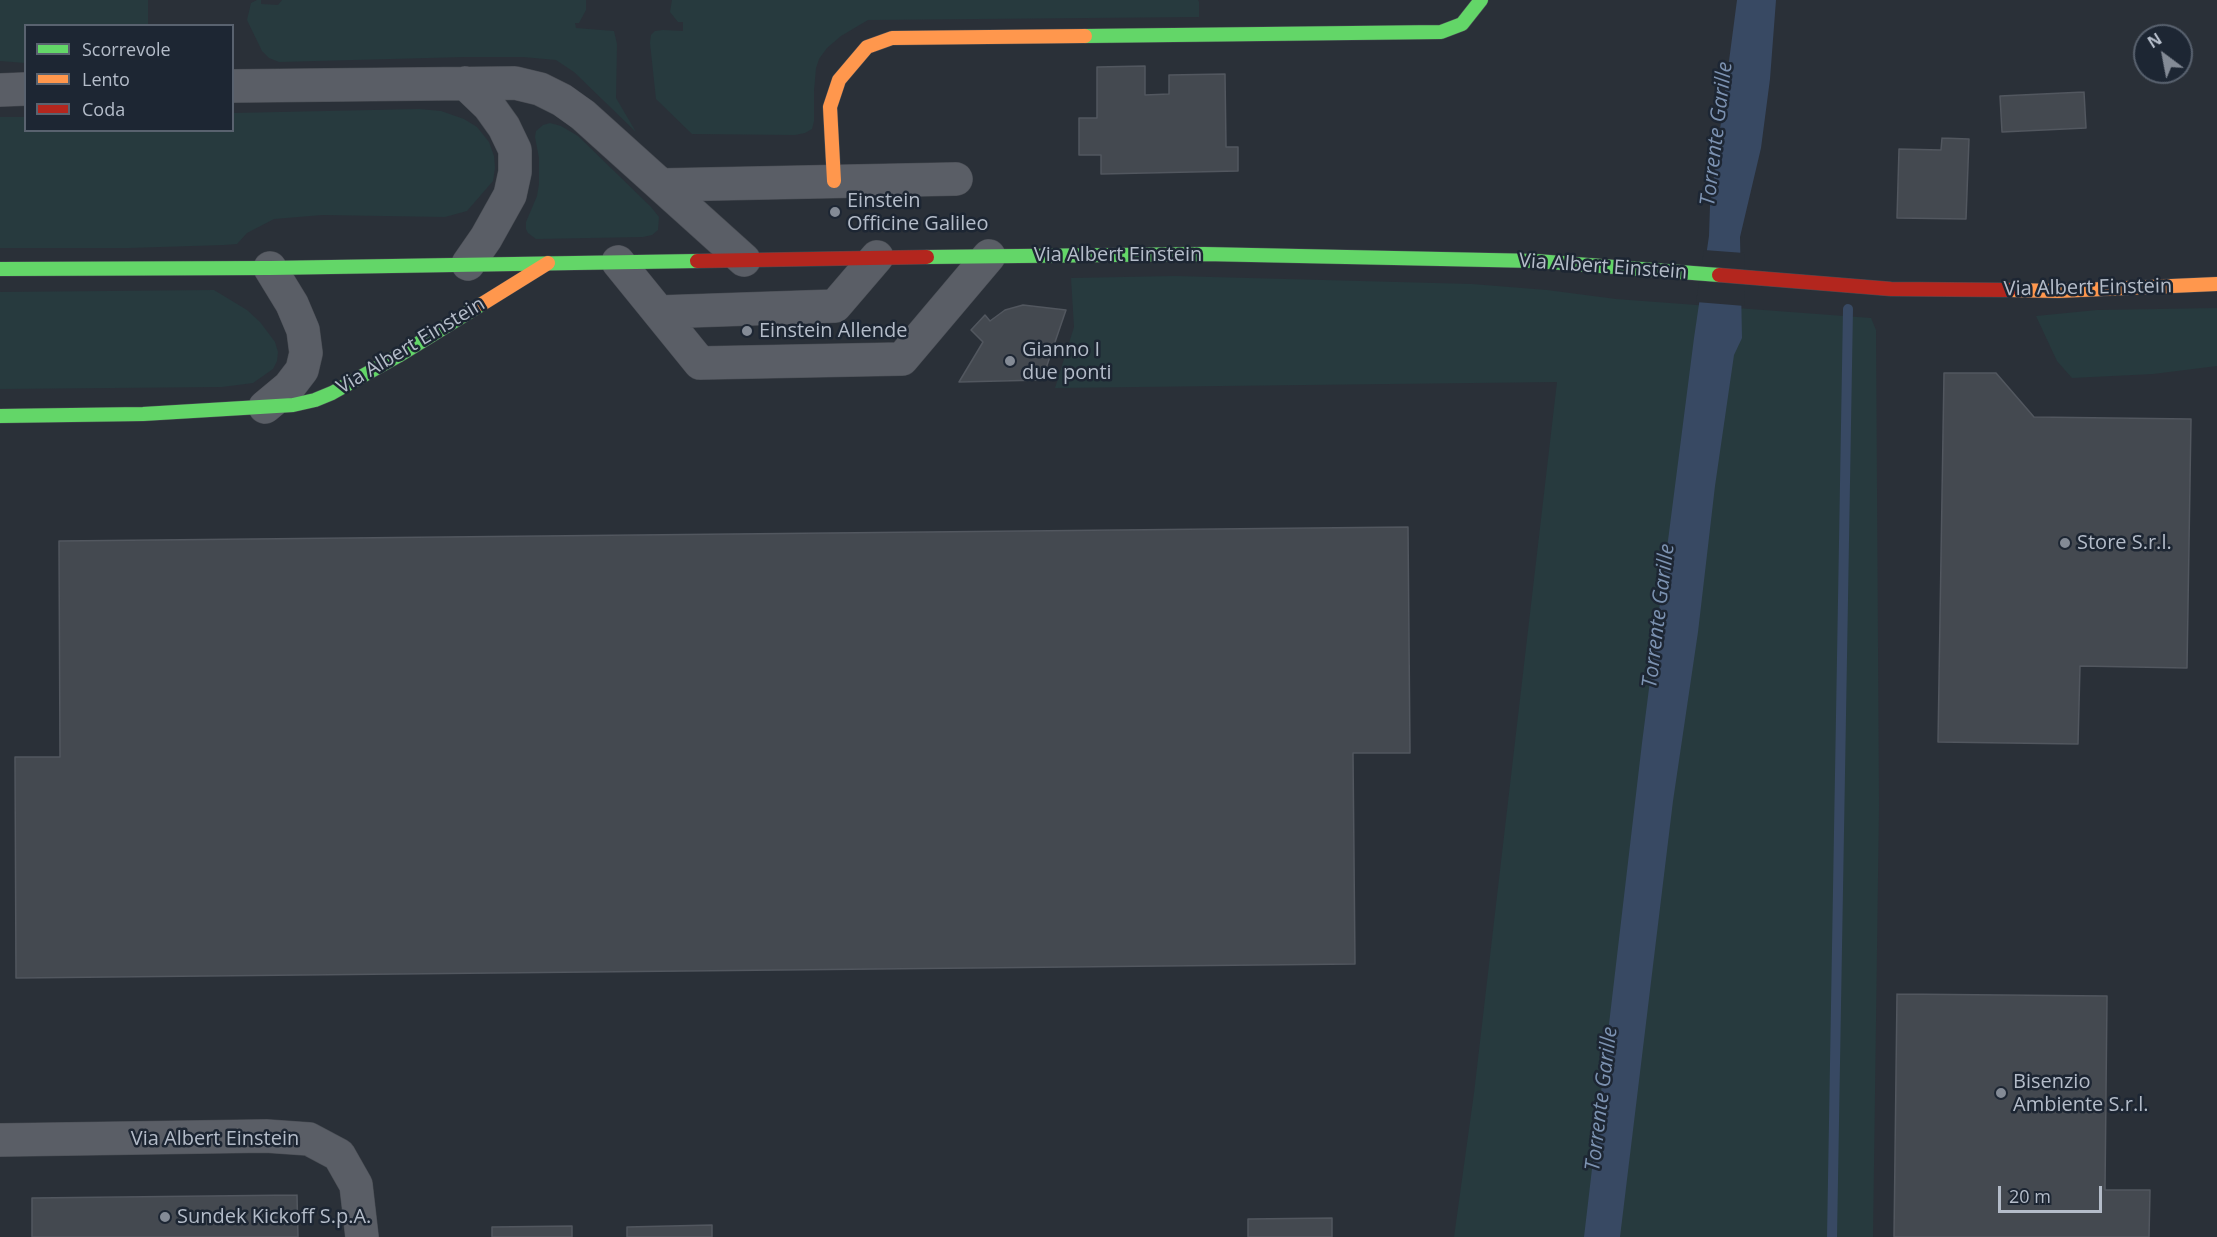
<!DOCTYPE html>
<html>
<head>
<meta charset="utf-8">
<style>
  body { margin:0 }
  #map { position:relative; width:2217px; height:1237px; overflow:hidden; background:#2a3038; font-family:"Open Sans",sans-serif }
  canvas { display:block }
  .legend { position:absolute; left:24px; top:24px; width:210px; height:108px; box-sizing:border-box; background:#1d2633; border:2px solid #59626f; margin:0; padding:8px 10px; list-style:none; font-size:18px; color:#b4bcc9 }
  .legend li { display:flex; align-items:center; gap:12px; height:30px }
  .legend b { width:30px; border:2px solid #59626f }
  .north { position:absolute; left:2133px; top:24px; width:60px; height:60px; box-sizing:border-box; background:#1d2633; border:2px solid #59626f; border-radius:50%; rotate:328deg; font-size:16px; font-weight:700; line-height:24px; text-align:center; color:#b4bcc9 }
  .north::after { content:''; display:block; margin:auto; width:21px; height:27px; background:#848b96; clip-path:polygon(50% 0,100% 100%,50% 72%,0 100%) }
  .scale { position:absolute; left:1998px; top:1186px; width:104px; height:27px; box-sizing:border-box; border:3px solid #b4bcc9; border-top:0; padding-left:8px; font-size:18px; line-height:21px; white-space:nowrap; color:#b4bcc9; -webkit-text-stroke:4px #1d2633; paint-order:stroke }
</style>
</head>
<body>
<div id="map">
<canvas width="2217" height="1237"></canvas>
<ul class="legend">
<li><b style="height:8px;background:#63d668"></b>Scorrevole</li>
<li><b style="height:8px;background:#ff974d"></b>Lento</li>
<li><b style="height:8px;background:#b3261e"></b>Coda</li>
</ul>
<div class="north">N</div>
<div class="scale">20 m</div>
</div>
<script>
const ctx = document.querySelector('canvas').getContext('2d');
ctx.lineJoin = 'round';
function paint(path, color) { ctx.fillStyle = color; ctx.fill(path, 'evenodd'); }
const toPath = rows => new Path2D(rows.map(r => 'M' + r).join(''));
function trace(path, color, width, dash) { ctx.strokeStyle = color; ctx.lineWidth = width; ctx.lineCap = dash ? 'butt' : 'round'; ctx.setLineDash(dash || []); ctx.stroke(path); }
function label(font, color, halo, rows, align = 'center') {
  ctx.font = font + ' "Open Sans",sans-serif'; ctx.lineWidth = 5; ctx.setLineDash([]); ctx.textBaseline = 'middle'; ctx.strokeStyle = halo; ctx.fillStyle = color; for (const [text, x, y, turn = 0] of rows) {
    ctx.save(); ctx.translate(x, y); ctx.rotate((+turn || 0) * Math.PI / 180); ctx.textAlign = isNaN(turn) ? turn : align; if (halo) ctx.strokeText(text, 0, 0); ctx.fillText(text, 0, 0); ctx.restore();
  }
}
paint(toPath([
  [0,0,148,0,148,25,26,26,25,63,0,61],
  [257,0,261,0,261,4,278,5,282,0,586,0,586,10,579,23,575,23,576,28,614,31,617,44,616,98,636,132,574,72,556,60,523,57,465,57,279,62,269,58,262,51,247,20,251,3],
  [672,0,1198,0,1199,2,1199,17,868,20,841,36,827,48,819,59,816,68,814,91,814,121,812,129,805,133,795,135,692,134,656,99,650,43,651,35,655,31,663,30,683,31,683,22,678,22,670,12],
  [419,109,441,111,464,119,477,127,489,142,494,156,495,168,493,181,467,211,445,217,322,215,274,219,247,233,237,244,224,245,129,248,0,248,0,117,25,117,26,130,232,130,233,113],
  [550,123,561,126,578,136,651,207,659,217,658,230,652,235,643,237,536,239,528,233,526,229,526,222,537,196,539,184,539,158,535,137,536,131,543,125],
  [1175,276,1472,284,1547,290,1616,299,1871,318,1876,330,1879,806,1873,1237,1454,1237,1474,1093,1557,382,1055,388,1074,327,1071,278],
  [214,290,247,310,260,322,275,342,278,352,277,361,273,369,253,383,222,387,0,389,0,292],
  [2217,308,2217,366,2153,374,2072,378,2057,361,2036,316,2097,310]
]), '#273a3e');
paint(toPath([
  [1737,0,1776,0,1770,79,1761,148,1740,237,1742,338,1734,355,1715,486,1698,632,1673,801,1620,1237,1584,1237,1642,743,1694,338,1709,236,1710,206]
]), '#384963');
paint(toPath([
  [1704,250,1744,253,1745,306,1696,302]
]), '#2a3038');
trace(toPath([
  [1832,1237,1848,309]
]), '#384963', 10);
const building = toPath([
  [1145,66,1145,95,1169,94,1169,75,1225,74,1226,147,1238,147,1238,171,1101,174,1101,155,1079,155,1079,118,1097,118,1097,67,1145,66],
  [2084,92,2086,128,2002,132,2000,96,2084,92],
  [1942,138,1969,139,1966,219,1897,218,1899,149,1941,150,1942,138],
  [1023,305,1066,310,1042,380,959,382,983,342,971,330,985,315,990,321,1005,310,1023,305],
  [1944,373,1996,373,2034,417,2191,419,2187,668,2080,666,2078,744,1938,742,1944,373],
  [1408,527,1410,753,1353,753,1355,964,16,978,15,757,60,757,59,541,1408,527],
  [1897,994,2107,996,2105,1190,2150,1190,2149,1237,1894,1237,1897,994],
  [297,1195,298,1237,32,1237,32,1198,297,1195],
  [1332,1218,1332,1237,1248,1237,1248,1219,1332,1218],
  [712,1225,712,1237,627,1237,627,1227,712,1225],
  [572,1226,572,1237,492,1237,492,1227,572,1226]
]);
paint(building, '#444950');
trace(building, '#52575f', 1.5);
const street = toPath([
  [465,83,489,106,504,127,515,150,515,172,510,195,486,238,468,264],
  [232,86,515,83,540,89,562,100,583,115,744,260],
  [0,90,26,89],
  [661,185,956,179],
  [618,262,700,363,902,359,989,256],
  [659,312,835,306,877,257],
  [265,407,289,387,302,370,306,353,303,330,292,304,270,268],
  [0,1140,266,1136,309,1139,339,1155,356,1185,362,1237]
]);
const fast = toPath([
  [1085,36,1441,32,1462,24,1481,0],
  [927,257,1204,254,1536,261,1719,275],
  [0,269,270,268,697,261],
  [0,416,143,414,293,405,315,400,332,393,398,356,482,304]
]);
const slow = toPath([
  [834,181,830,107,839,80,867,47,892,38,1085,36],
  [2009,290,2058,291,2217,284],
  [482,304,548,263]
]);
const jam = toPath([
  [697,261,927,257],
  [1719,275,1891,289,2009,290]
]);
trace(street, '#484c53', 34);
trace(fast, '#484c53', 15);
trace(slow, '#484c53', 15);
trace(jam, '#484c53', 15);
trace(street, '#5a5e66', 33);
trace(fast, '#63d668', 14);
trace(slow, '#ff974d', 14);
trace(jam, '#b3261e', 14);
for (const [x, y, r, color] of [
  [835,212,6,"#848b96"],
  [747,331,6,"#848b96"],
  [1010,361,6,"#848b96"],
  [2065,543,6,"#848b96"],
  [2001,1093,6,"#848b96"],
  [165,1217,6,"#848b96"]
]) { const dot = new Path2D(); dot.arc(x, y, r, 0, 2 * Math.PI); ctx.fillStyle = color; ctx.fill(dot); trace(dot, '#1d2633', 2); }
label('20px', '#b4bcc9', '#1d2633', [
  ["Einstein",847,201],
  ["Officine Galileo",847,224],
  ["Einstein Allende",759,331],
  ["Gianno I",1022,350],
  ["due ponti",1022,373],
  ["Store S.r.l.",2077,543],
  ["Bisenzio",2013,1082],
  ["Ambiente S.r.l.",2013,1105],
  ["Sundek Kickoff S.p.A.",177,1217]
], 'left');
label('20px', '#b4bcc9', '#1d2633', [
  ["Via Albert Einstein",1118,255],
  ["Via Albert Einstein",1603,267,4],
  ["Via Albert Einstein",2088,288,-1],
  ["Via Albert Einstein",411,346,-31],
  ["Via Albert Einstein",215,1139]
]);
label('italic 21px', '#7c92b1', '#1d2633', [
  ["Torrente Garille",1717,134,-83],
  ["Torrente Garille",1659,616,-83],
  ["Torrente Garille",1602,1099,-83]
]);
</script>
</body>
</html>
